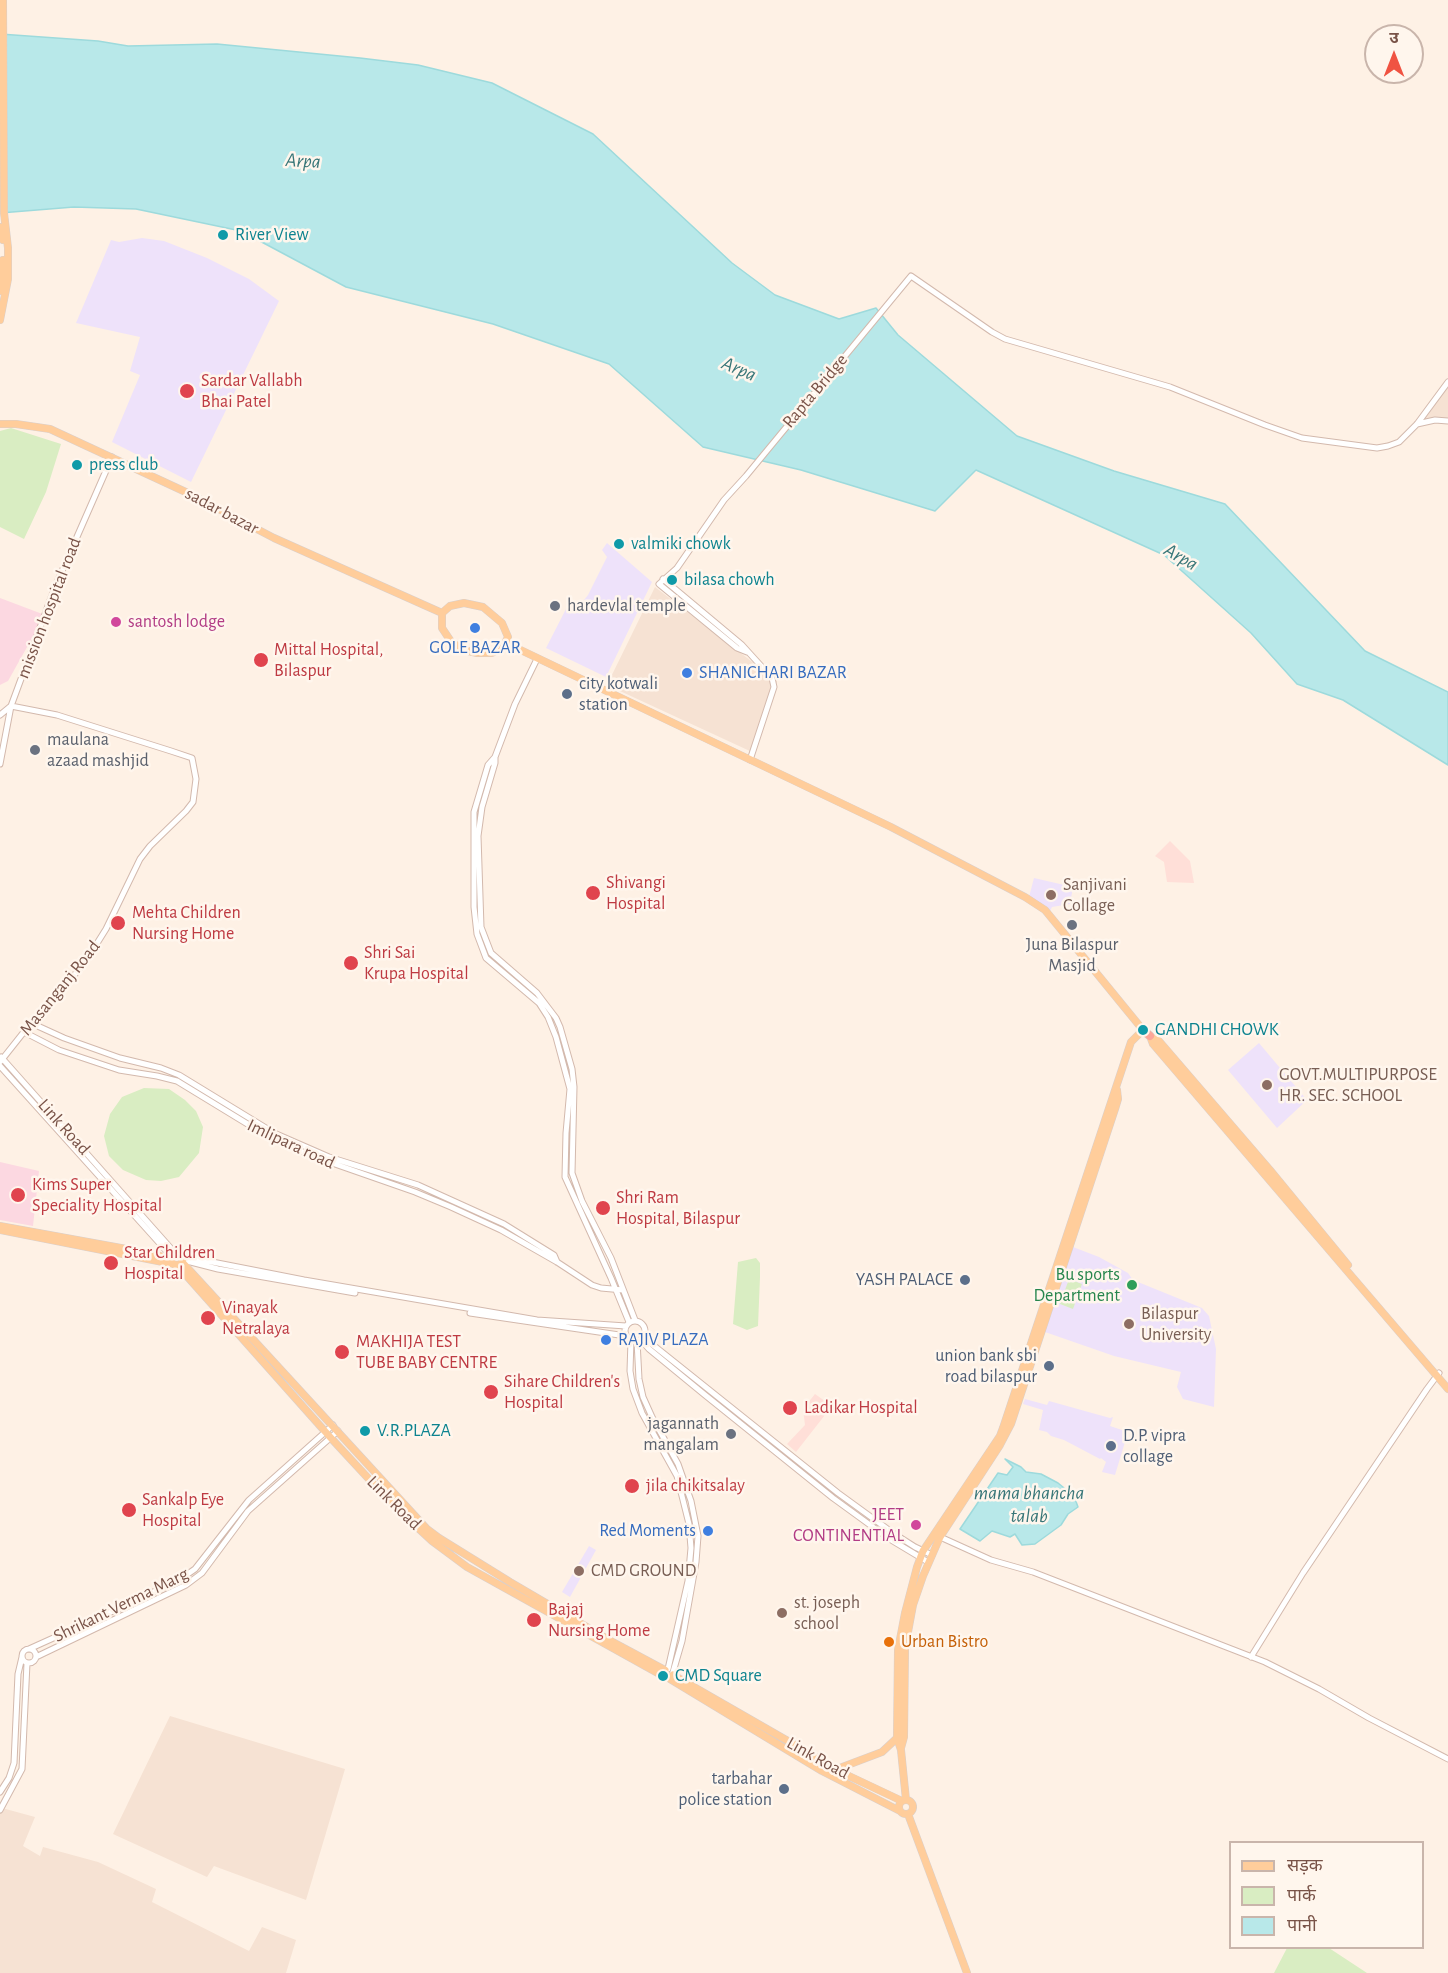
<!DOCTYPE html>
<html>
<head>
<meta charset="utf-8">
<style>
  body { margin:0 }
  #map { position:relative; width:1448px; height:1973px; overflow:hidden; background:#fef1e5; font-family:"Alegreya Sans","Noto Sans Devanagari",sans-serif }
  canvas { display:block }
  .legend { position:absolute; left:1229px; top:1841px; width:195px; height:108px; box-sizing:border-box; background:#fff6ed; border:2px solid #c9b5ab; margin:0; padding:8px 10px; list-style:none; font-size:18px; color:#795348 }
  .legend li { display:flex; align-items:center; gap:12px; height:30px }
  .legend b { width:30px; border:2px solid #c9b5ab }
  .north { position:absolute; left:1364px; top:24px; width:60px; height:60px; box-sizing:border-box; background:#fff6ed; border:2px solid #c9b5ab; border-radius:50%; rotate:0deg; font-size:16px; font-weight:700; line-height:24px; text-align:center; color:#795348 }
  .north::after { content:''; display:block; margin:auto; width:21px; height:27px; background:#f05342; clip-path:polygon(50% 0,100% 100%,50% 72%,0 100%) }
</style>
</head>
<body>
<div id="map">
<canvas width="1448" height="1973"></canvas>
<ul class="legend">
<li><b style="height:8px;background:#ffcd9b"></b>सड़क</li>
<li><b style="height:16px;background:#d9edc2"></b>पार्क</li>
<li><b style="height:16px;background:#b8e8e9"></b>पानी</li>
</ul>
<div class="north">उ</div>
</div>
<script>
const ctx = document.querySelector('canvas').getContext('2d');
ctx.lineJoin = 'round';
function paint(path, color) { ctx.fillStyle = color; ctx.fill(path, 'evenodd'); }
const toPath = rows => new Path2D(rows.map(r => 'M' + r).join(''));
function trace(path, color, width, dash) { ctx.strokeStyle = color; ctx.lineWidth = width; ctx.lineCap = dash ? 'butt' : 'round'; ctx.setLineDash(dash || []); ctx.stroke(path); }
function label(font, color, halo, rows, align = 'center') {
  ctx.font = font + ' "Alegreya Sans",sans-serif'; ctx.lineWidth = 5; ctx.setLineDash([]); ctx.textBaseline = 'middle'; ctx.strokeStyle = halo; ctx.fillStyle = color; for (const [text, x, y, turn = 0] of rows) {
    ctx.save(); ctx.translate(x, y); ctx.rotate((+turn || 0) * Math.PI / 180); ctx.textAlign = isNaN(turn) ? turn : align; if (halo) ctx.strokeText(text, 0, 0); ctx.fillText(text, 0, 0); ctx.restore();
  }
}
paint(toPath([
  [1448,386,1448,421,1425,420,1425,417],
  [655,587,777,681,752,752,607,685],
  [170,1716,345,1769,306,1900,214,1866,207,1877,113,1834],
  [2,1808,35,1817,23,1846,40,1856,43,1847,98,1862,156,1889,152,1902,249,1951,262,1927,296,1940,286,1973,0,1973,0,1813]
]), '#f6e2d3');
paint(toPath([
  [1170,841,1190,861,1194,883,1167,882,1164,862,1155,856],
  [815,1394,832,1406,796,1452,787,1444,805,1425,803,1409]
]), '#ffdfd8');
paint(toPath([
  [142,238,164,241,207,258,249,279,279,301,191,482,112,442,140,375,130,371,140,337,76,323,111,240,119,242],
  [607,543,652,582,606,677,546,648,566,609,577,609,588,595,607,557,602,550],
  [1034,878,1073,887,1070,904,1052,907,1050,911,1029,897],
  [1259,1043,1307,1100,1277,1128,1228,1070],
  [1073,1247,1099,1257,1128,1273,1133,1280,1202,1308,1209,1316,1216,1349,1214,1407,1183,1399,1177,1387,1181,1372,1114,1356,1045,1332,1055,1302,1053,1301],
  [1025,1399,1047,1405,1049,1401,1110,1418,1113,1417,1110,1426,1128,1432,1115,1475,1102,1472,1106,1462,1101,1458,1100,1459,1064,1440,1051,1436,1047,1432,1039,1430,1043,1410,1023,1404],
  [589,1546,596,1550,570,1597,562,1592]
]), '#eee2fa');
paint(toPath([
  [0,598,45,615,8,681,0,685],
  [0,1162,39,1171,33,1226,0,1220]
]), '#fcd8e1');
paint(toPath([
  [11,428,61,444,46,492,24,539,0,527,0,431],
  [144,1088,169,1089,185,1100,196,1111,203,1127,199,1153,179,1177,161,1181,146,1180,123,1170,109,1156,104,1136,110,1114,122,1097],
  [756,1258,760,1263,760,1277,758,1326,747,1330,733,1324,738,1262],
  [1069,1279,1082,1284,1073,1309,1060,1304],
  [1287,1948,1329,1948,1367,1973,1274,1973]
]), '#d9edc2');
const water = toPath([
  [0,34,98,41,128,46,217,44,360,58,418,65,492,83,593,134,732,263,775,295,839,319,876,308,898,335,1017,436,1114,471,1225,504,1365,651,1448,692,1448,765,1343,700,1297,684,1251,633,1164,555,976,470,935,511,801,470,703,447,609,364,493,324,346,287,241,231,136,209,74,207,0,213,0,34],
  [1005,1459,1021,1467,1026,1472,1041,1474,1058,1483,1074,1496,1078,1507,1068,1514,1061,1525,1035,1544,1022,1545,1015,1534,1010,1537,992,1531,980,1541,960,1529,998,1473,1007,1475,1013,1467,1005,1459]
]);
paint(water, '#b8e8e9');
trace(water, '#9ddadc', 1.5);
const minor = toPath([
  [1417,424,1435,420,1448,421],
  [663,579,742,645,772,678,774,687,750,760],
  [747,652,737,648,659,584,677,568,724,500,746,476,911,276,992,332,1005,339,1170,387,1265,425,1302,438,1377,448,1388,446,1399,442,1417,424,1448,382],
  [537,659,515,704,495,757,495,763,482,807,478,836,481,927,491,953,537,993,556,1018,560,1027,572,1069,574,1087,572,1173,582,1201,611,1258,635,1320],
  [0,715,11,706,57,715,171,751,192,758,196,779,193,802,186,811,150,846,140,859,106,929,86,961,51,1003,31,1023,0,1062],
  [495,757,488,765,474,812,474,907,477,934,486,958,539,1003,548,1017,556,1037,570,1089,566,1133,565,1177,611,1278,629,1322],
  [0,764,11,706,55,587,112,457],
  [31,1023,64,1038,120,1058,161,1068,179,1075,274,1133,329,1157,418,1185,504,1224,554,1255,557,1262],
  [24,1032,59,1050,119,1070,157,1076,177,1081,259,1131,309,1155,415,1192,451,1207,501,1230,557,1262,592,1285,601,1288,623,1290],
  [1,1057,175,1253],
  [0,1066,171,1256],
  [181,1254,202,1260,304,1280,537,1320,626,1326],
  [183,1260,218,1269,355,1293],
  [470,1313,626,1336],
  '625 1331a10 10 0 1 1 20 0a10 10 0 1 1-20 0Z',
  [643,1337,838,1493,893,1533,915,1547,932,1555],
  [631,1340,630,1371,633,1389,642,1413,677,1476,689,1524,691,1548,688,1581,668,1669],
  [641,1340,649,1349,705,1395,833,1498,888,1538,928,1562],
  [637,1341,639,1379,643,1397,652,1417,678,1464,691,1501,698,1536,696,1562,682,1641,673,1672],
  [938,1536,991,1560,1033,1572,1265,1662,1319,1689,1369,1718,1448,1759],
  [29,1649,133,1602,182,1578,195,1569,249,1500,333,1425],
  '22 1656a7 7 0 1 1 14 0a7 7 0 1 1-14 0Z',
  [36,1657,186,1585,202,1573,248,1511,338,1431],
  [1251,1657,1303,1573,1427,1389,1439,1373],
  [0,1792,9,1778,14,1763,18,1674,22,1657],
  [0,1810,22,1769,27,1663]
]);
const major = toPath([
  [0,227,3,240],
  [0,291,3,260],
  [0,320,8,279,8,248,4,213,3,0],
  [0,424,16,424,50,429,190,494,274,538,442,613],
  [464,603,483,607,502,623,508,637,503,647,492,653,477,653,468,651,452,643,442,628,442,613,450,606,464,603],
  [506,643,891,827,1025,897,1045,910,1143,1030,1131,1042,1003,1428,1000,1436,923,1551,917,1567,905,1613,898,1650,897,1738,901,1750,906,1800],
  [1150,1036,1153,1044,1448,1389],
  [1150,1036,1159,1041,1270,1170,1348,1265],
  [0,1226,154,1254,170,1259],
  [0,1230,173,1264],
  '171 1259a6 6 0 1 1 12 0a6 6 0 1 1-12 0Z',
  [182,1262,427,1529,439,1538,510,1582,609,1640,665,1670],
  [177,1265,330,1437,392,1504,432,1541,467,1567,663,1676],
  [673,1675,849,1776,902,1801],
  [670,1679,822,1771,900,1811],
  [901,1748,904,1737,905,1648,913,1605,923,1576,940,1537,1000,1445,1011,1424,1115,1109,1118,1099,1117,1090],
  [837,1769,882,1752,897,1738],
  '899 1807a7 7 0 1 1 14 0a7 7 0 1 1-14 0Z',
  [908,1814,967,1973]
]);
const highway = toPath([
  [1143,1030,1150,1036]
]);
trace(minor, '#d3b9ad', 7);
trace(major, '#d9cfcc', 8);
trace(highway, '#d9cfcc', 9);
trace(minor, '#fff', 5);
trace(major, '#ffcd9b', 7);
trace(highway, '#fca598', 8);
for (const [x, y, r, color] of [
  [223,235,6,"#0f9aa8"],
  [187,391,8,"#e0444e"],
  [77,465,6,"#0f9aa8"],
  [619,544,6,"#0f9aa8"],
  [672,580,6,"#0f9aa8"],
  [555,606,6,"#6b7280"],
  [116,622,6,"#d1479c"],
  [475,628,6,"#3f7fe0"],
  [261,660,8,"#e0444e"],
  [687,673,6,"#3f7fe0"],
  [567,694,6,"#5c6f8a"],
  [35,750,6,"#6b7280"],
  [593,893,8,"#e0444e"],
  [1051,895,6,"#8d6e63"],
  [118,923,8,"#e0444e"],
  [1072,925,6,"#6b7280"],
  [351,963,8,"#e0444e"],
  [1143,1030,6,"#0f9aa8"],
  [1267,1085,6,"#8d6e63"],
  [18,1195,8,"#e0444e"],
  [603,1208,8,"#e0444e"],
  [111,1263,8,"#e0444e"],
  [965,1280,6,"#5c6f8a"],
  [1132,1285,6,"#2e9e5b"],
  [208,1318,8,"#e0444e"],
  [1129,1324,6,"#8d6e63"],
  [606,1340,6,"#3f7fe0"],
  [342,1352,8,"#e0444e"],
  [1049,1366,6,"#5c6f8a"],
  [491,1392,8,"#e0444e"],
  [790,1408,8,"#e0444e"],
  [365,1431,6,"#0f9aa8"],
  [731,1434,6,"#6b7280"],
  [1111,1446,6,"#5c6f8a"],
  [632,1486,8,"#e0444e"],
  [129,1510,8,"#e0444e"],
  [916,1525,6,"#d1479c"],
  [708,1531,6,"#3f7fe0"],
  [579,1571,6,"#8d6e63"],
  [782,1613,6,"#8d6e63"],
  [534,1620,8,"#e0444e"],
  [889,1642,6,"#e8710a"],
  [663,1676,6,"#0f9aa8"],
  [784,1789,6,"#5c6f8a"]
]) { const dot = new Path2D(); dot.arc(x, y, r, 0, 2 * Math.PI); ctx.fillStyle = color; ctx.fill(dot); trace(dot, '#fff6ed', 2); }
label('18px', '#0d838f', '#fff6ed', [
  ["River View",235,235],
  ["press club",89,465],
  ["valmiki chowk",631,544],
  ["bilasa chowh",684,580],
  ["GANDHI CHOWK",1155,1030],
  ["V.R.PLAZA",377,1431],
  ["CMD Square",675,1676]
], 'left');
label('18px', '#be3a42', '#fff6ed', [
  ["Sardar Vallabh",201,381],
  ["Bhai Patel",201,402],
  ["Mittal Hospital,",274,650],
  ["Bilaspur",274,671],
  ["Shivangi",606,883],
  ["Hospital",606,904],
  ["Mehta Children",132,913],
  ["Nursing Home",132,934],
  ["Shri Sai",364,953],
  ["Krupa Hospital",364,974],
  ["Kims Super",32,1185],
  ["Speciality Hospital",32,1206],
  ["Shri Ram",616,1198],
  ["Hospital, Bilaspur",616,1219],
  ["Star Children",124,1253],
  ["Hospital",124,1274],
  ["Vinayak",222,1308],
  ["Netralaya",222,1329],
  ["MAKHIJA TEST",356,1342],
  ["TUBE BABY CENTRE",356,1363],
  ["Sihare Children's",504,1382],
  ["Hospital",504,1403],
  ["Ladikar Hospital",804,1408],
  ["jila chikitsalay",646,1486],
  ["Sankalp Eye",142,1500],
  ["Hospital",142,1521],
  ["Bajaj",548,1610],
  ["Nursing Home",548,1631]
], 'left');
label('18px', '#795348', '#fff6ed', [
  ["Rapta Bridge",815,391,-50],
  ["sadar bazar",222,511,28],
  ["mission hospital road",49,608,-69],
  ["Masanganj Road",60,988,-51],
  ["Link Road",64,1127,48],
  ["Imlipara road",291,1144,25],
  ["Link Road",394,1503,45],
  ["Shrikant Verma Marg",121,1605,-26],
  ["Link Road",818,1758,29]
]);
label('18px', '#5b616d', '#fff6ed', [
  ["hardevlal temple",567,606],
  ["maulana",47,740],
  ["azaad mashjid",47,761],
  ["Juna Bilaspur",1072,945,"center"],
  ["Masjid",1072,966,"center"],
  ["jagannath",719,1424,"right"],
  ["mangalam",719,1445,"right"]
], 'left');
label('18px', '#b23c85', '#fff6ed', [
  ["santosh lodge",128,622],
  ["JEET",904,1515,"right"],
  ["CONTINENTIAL",904,1536,"right"]
], 'left');
label('18px', '#366cbe', '#fff6ed', [
  ["GOLE BAZAR",475,648,"center"],
  ["SHANICHARI BAZAR",699,673],
  ["RAJIV PLAZA",618,1340],
  ["Red Moments",696,1531,"right"]
], 'left');
label('18px', '#4e5e75', '#fff6ed', [
  ["city kotwali",579,684,"left"],
  ["station",579,705,"left"],
  ["YASH PALACE",953,1280],
  ["union bank sbi",1037,1356],
  ["road bilaspur",1037,1377],
  ["D.P. vipra",1123,1436,"left"],
  ["collage",1123,1457,"left"],
  ["tarbahar",772,1779],
  ["police station",772,1800]
], 'right');
label('18px', '#785e54', '#fff6ed', [
  ["Sanjivani",1063,885],
  ["Collage",1063,906],
  ["GOVT.MULTIPURPOSE",1279,1075],
  ["HR. SEC. SCHOOL",1279,1096],
  ["Bilaspur",1141,1314],
  ["University",1141,1335],
  ["CMD GROUND",591,1571],
  ["st. joseph",794,1603],
  ["school",794,1624]
], 'left');
label('18px', '#27864d', '#fff6ed', [
  ["Bu sports",1120,1275],
  ["Department",1120,1296]
], 'right');
label('18px', '#c56008', '#fff6ed', [
  ["Urban Bistro",901,1642]
], 'left');
label('italic 20px', '#387678', '#fff6ed', [
  ["Arpa",303,161,3],
  ["Arpa",739,369,23],
  ["Arpa",1181,557,30],
  ["mama bhancha",1029,1493],
  ["talab",1029,1516]
]);
</script>
</body>
</html>
